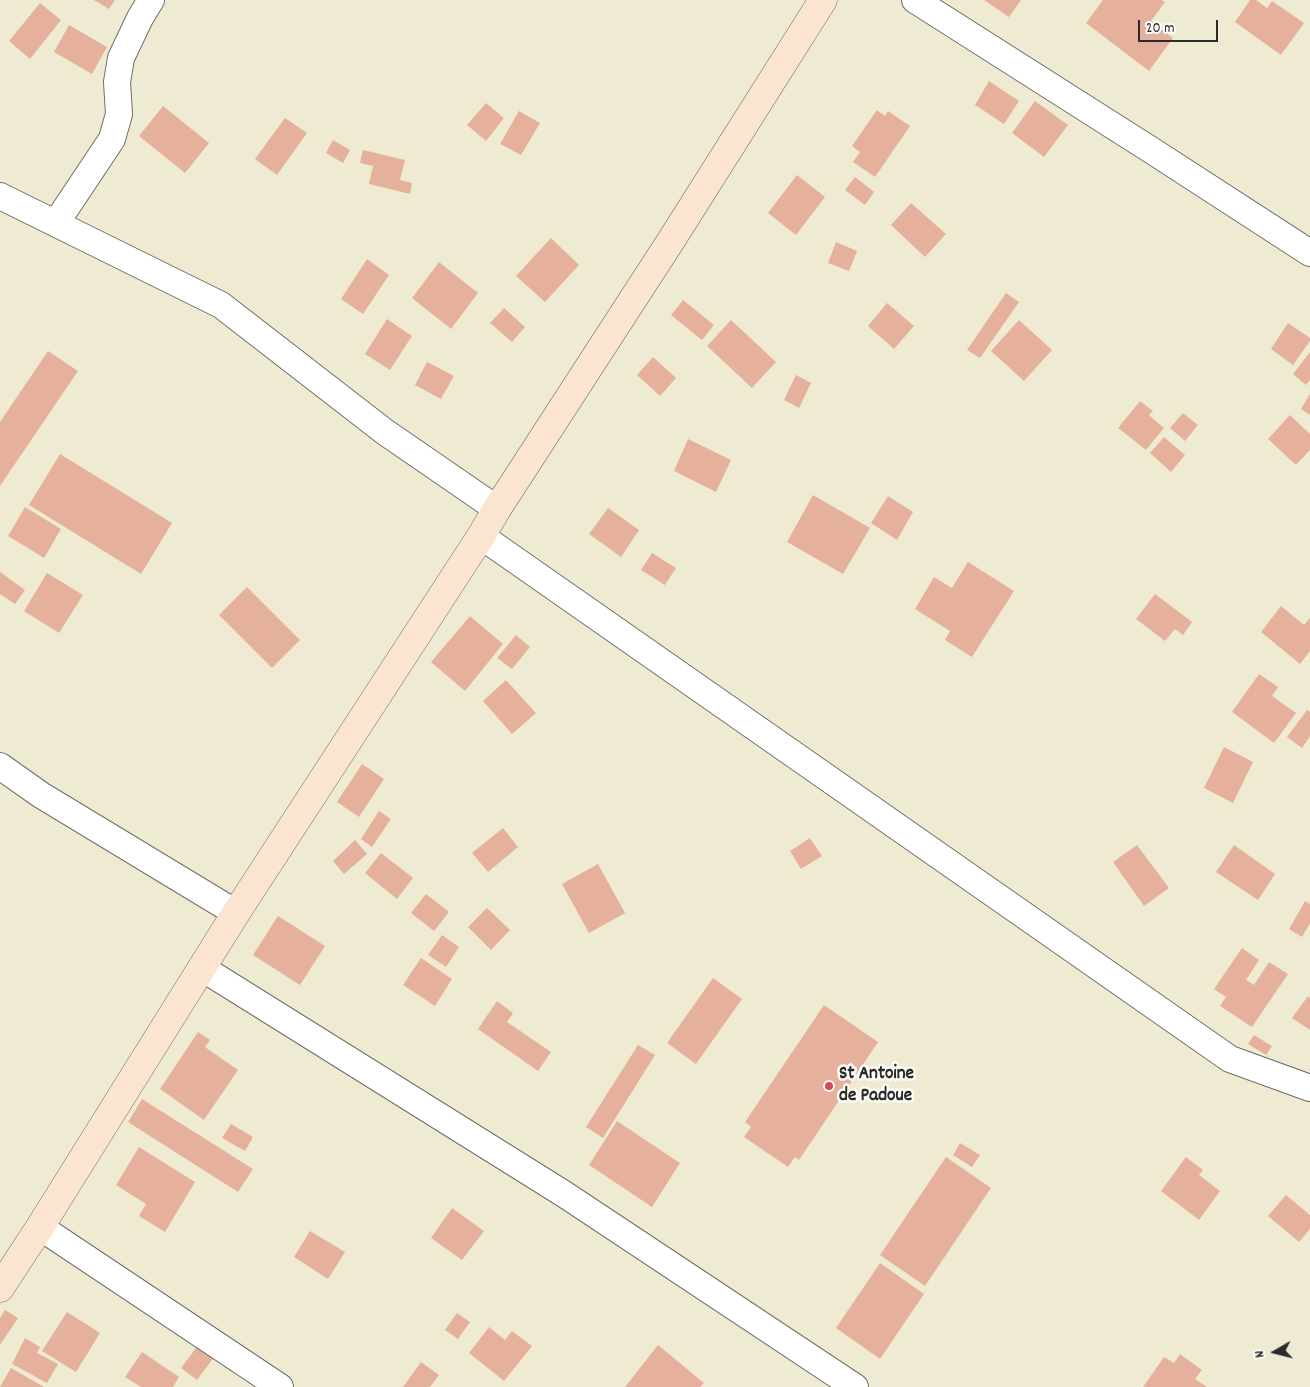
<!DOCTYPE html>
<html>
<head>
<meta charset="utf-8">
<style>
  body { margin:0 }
  #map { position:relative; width:1310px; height:1387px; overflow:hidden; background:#efebd3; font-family:Dekko,sans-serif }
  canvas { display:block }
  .north { position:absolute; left:1250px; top:1327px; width:50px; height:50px; -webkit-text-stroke:4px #fdfcf7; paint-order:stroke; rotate:262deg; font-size:14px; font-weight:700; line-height:20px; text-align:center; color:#2b2b2b }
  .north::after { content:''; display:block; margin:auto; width:18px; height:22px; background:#2b2b2b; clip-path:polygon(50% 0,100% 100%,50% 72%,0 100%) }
  .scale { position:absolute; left:1138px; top:20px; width:80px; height:22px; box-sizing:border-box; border:2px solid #2b2b2b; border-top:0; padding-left:6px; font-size:15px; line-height:18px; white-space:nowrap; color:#2b2b2b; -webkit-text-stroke:4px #fdfcf7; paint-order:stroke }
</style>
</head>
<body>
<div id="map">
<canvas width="1310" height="1387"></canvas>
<div class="north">N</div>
<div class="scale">20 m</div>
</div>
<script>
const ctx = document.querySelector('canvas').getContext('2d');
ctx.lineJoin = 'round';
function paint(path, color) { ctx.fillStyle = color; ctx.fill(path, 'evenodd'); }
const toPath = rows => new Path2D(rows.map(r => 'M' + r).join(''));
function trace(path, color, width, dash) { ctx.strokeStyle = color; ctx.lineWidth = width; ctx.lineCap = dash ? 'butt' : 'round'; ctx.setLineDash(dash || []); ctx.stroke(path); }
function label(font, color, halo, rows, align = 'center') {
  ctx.font = font + ' Dekko,sans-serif'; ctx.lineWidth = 5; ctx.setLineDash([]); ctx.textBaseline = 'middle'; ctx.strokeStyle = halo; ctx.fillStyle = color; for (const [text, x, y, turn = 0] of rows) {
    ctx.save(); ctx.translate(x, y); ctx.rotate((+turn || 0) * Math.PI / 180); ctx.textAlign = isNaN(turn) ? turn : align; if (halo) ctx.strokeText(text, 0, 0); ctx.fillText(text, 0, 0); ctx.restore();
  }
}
paint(toPath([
  [94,0,115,0,109,9],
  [984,0,1021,0,1009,17],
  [1103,0,1162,0,1165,2,1151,21,1173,38,1149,71,1086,23],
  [1250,0,1256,0,1267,8,1272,1,1304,23,1281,55,1235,22],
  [40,3,61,20,30,59,9,41],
  [69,25,107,47,92,74,54,52],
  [989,81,1019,101,1004,124,975,105],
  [1035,101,1068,125,1044,157,1012,133],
  [486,103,504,118,486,141,467,125],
  [163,106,209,143,185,173,139,136],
  [877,110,885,116,888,111,910,126,875,177,853,162,860,152,852,146],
  [519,111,540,123,521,155,500,144],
  [285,118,307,133,277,175,255,159],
  [333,140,350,150,343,163,326,153],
  [363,150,405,160,400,180,412,183,410,194,369,184,373,166,360,163],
  [797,175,825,197,796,235,768,213],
  [855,177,874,192,865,205,845,190],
  [911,203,946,234,925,257,891,225],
  [551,238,579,265,545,302,516,276],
  [836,242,857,251,849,271,828,263],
  [367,259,389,275,363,314,341,299],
  [439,262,478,293,451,329,412,298],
  [1006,293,1019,302,980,358,967,350],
  [683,300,714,325,702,340,671,315],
  [887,303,914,326,894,349,868,326],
  [504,308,525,327,512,342,490,323],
  [387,319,412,336,390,370,365,354],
  [731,320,776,362,752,388,707,346],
  [1019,320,1052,350,1024,381,991,351],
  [1288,323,1310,338,1310,341,1293,365,1271,349],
  [48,351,78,371,0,486,0,422],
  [1310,352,1310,380,1306,385,1293,374],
  [653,357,676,378,660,396,637,375],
  [427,362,454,376,441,399,415,385],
  [796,375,811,383,799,408,784,400],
  [1310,394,1310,415,1301,409],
  [1140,401,1153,411,1149,415,1164,428,1146,450,1118,428],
  [1183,413,1198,425,1185,441,1170,428],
  [1290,415,1310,434,1310,450,1296,465,1268,439],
  [1164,437,1185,455,1171,472,1150,453],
  [688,439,731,460,716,492,674,471],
  [60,454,172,523,141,574,29,505],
  [813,495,870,528,843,574,787,542],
  [888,496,913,512,897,540,871,523],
  [25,507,61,529,44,558,8,536],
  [608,508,639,530,621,557,589,534],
  [652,553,676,568,665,585,641,570],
  [968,562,1014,591,972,657,945,640,950,631,915,609,934,577,952,588],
  [0,572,25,590,15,604,0,594],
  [47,573,83,595,59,633,24,611],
  [247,587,300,640,272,668,219,615],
  [1155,594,1192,622,1183,635,1175,629,1165,641,1136,619],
  [1281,606,1304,625,1310,618,1310,651,1300,664,1261,632],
  [470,616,503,644,465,691,431,662],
  [516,635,530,647,512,669,497,658],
  [1259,674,1278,687,1272,696,1296,713,1274,743,1232,712],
  [506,680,536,713,512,734,483,701],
  [1307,710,1310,712,1310,736,1302,748,1287,737],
  [1224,747,1253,762,1233,803,1204,788],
  [362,764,384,779,359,817,337,802],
  [379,811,391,819,372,847,361,839],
  [503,828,518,847,488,872,472,853],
  [810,838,822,856,801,869,790,851],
  [355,840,367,854,344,874,333,861],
  [1137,845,1169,888,1144,906,1113,862],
  [1234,845,1275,874,1258,900,1216,872],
  [381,853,413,878,397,899,365,873],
  [598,864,625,913,589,933,562,884],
  [426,894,449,912,434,931,411,913],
  [1305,901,1310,904,1310,923,1302,937,1289,929],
  [487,908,510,930,491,950,468,927],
  [278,916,325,946,300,985,253,955],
  [442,935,459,947,446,967,428,955],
  [1242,948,1259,960,1246,980,1254,985,1269,962,1288,974,1252,1027,1220,1006,1226,997,1214,989],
  [421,958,452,979,435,1006,403,985],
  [713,978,742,999,696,1064,667,1043],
  [1308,996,1310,998,1310,1030,1292,1018],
  [497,1001,513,1013,507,1022,551,1052,538,1071,478,1029],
  [824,1005,878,1042,799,1160,795,1157,788,1167,744,1137,751,1127,745,1122],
  [198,1032,210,1040,205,1047,238,1070,204,1120,160,1089],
  [1254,1035,1272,1046,1266,1055,1248,1044],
  [638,1045,655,1055,603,1138,586,1127],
  [142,1099,253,1169,238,1192,128,1122],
  [617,1121,680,1163,652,1207,589,1165],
  [231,1124,253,1137,245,1151,222,1138],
  [960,1143,980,1155,972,1167,953,1155],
  [139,1147,195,1182,165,1232,139,1216,146,1204,116,1185],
  [946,1157,991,1188,925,1286,880,1255],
  [1186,1157,1203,1170,1199,1175,1220,1191,1199,1220,1161,1191],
  [1286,1195,1310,1215,1310,1229,1299,1242,1268,1216],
  [452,1208,484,1231,462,1260,431,1238],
  [310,1231,345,1252,328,1279,294,1257],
  [880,1263,924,1294,880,1359,836,1328],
  [5,1310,18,1318,0,1345,0,1318],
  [67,1312,100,1333,76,1372,42,1351],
  [457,1313,470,1322,458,1339,445,1330],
  [489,1327,505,1340,512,1331,532,1346,504,1381,469,1353],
  [25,1338,40,1347,37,1353,58,1364,47,1383,12,1364],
  [199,1344,215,1356,197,1380,181,1368],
  [658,1345,704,1383,700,1387,625,1387],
  [142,1352,179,1377,173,1387,141,1387,125,1377],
  [1180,1354,1202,1370,1195,1379,1207,1387,1143,1387,1164,1357,1174,1363],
  [421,1362,439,1375,430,1387,403,1387],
  [11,1368,44,1387,0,1387]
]), '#e5b19d');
const street = toPath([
  [915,0,1151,150,1310,253],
  [0,196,221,305,385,432,497,509],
  [56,223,112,139,119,114,117,82,121,58,140,18,151,0],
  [481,536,1230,1059,1310,1088],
  [0,766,41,795,236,913],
  [202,968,564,1194,855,1387],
  [40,1227,280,1387]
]);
const secondary = toPath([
  [0,1288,40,1227,236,913,481,536,497,509,672,239,823,0]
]);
trace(street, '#706e66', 28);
trace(secondary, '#706e66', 29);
trace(street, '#fff', 26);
trace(secondary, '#fce5d0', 28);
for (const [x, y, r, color] of [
  [829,1086,5,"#d1495b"]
]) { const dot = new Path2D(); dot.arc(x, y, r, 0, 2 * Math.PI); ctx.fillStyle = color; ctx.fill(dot); trace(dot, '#fdfcf7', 2); }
label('bold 19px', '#2b2b2b', '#fdfcf7', [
  ["St Antoine",839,1075],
  ["de Padoue",839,1097]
], 'left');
</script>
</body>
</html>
